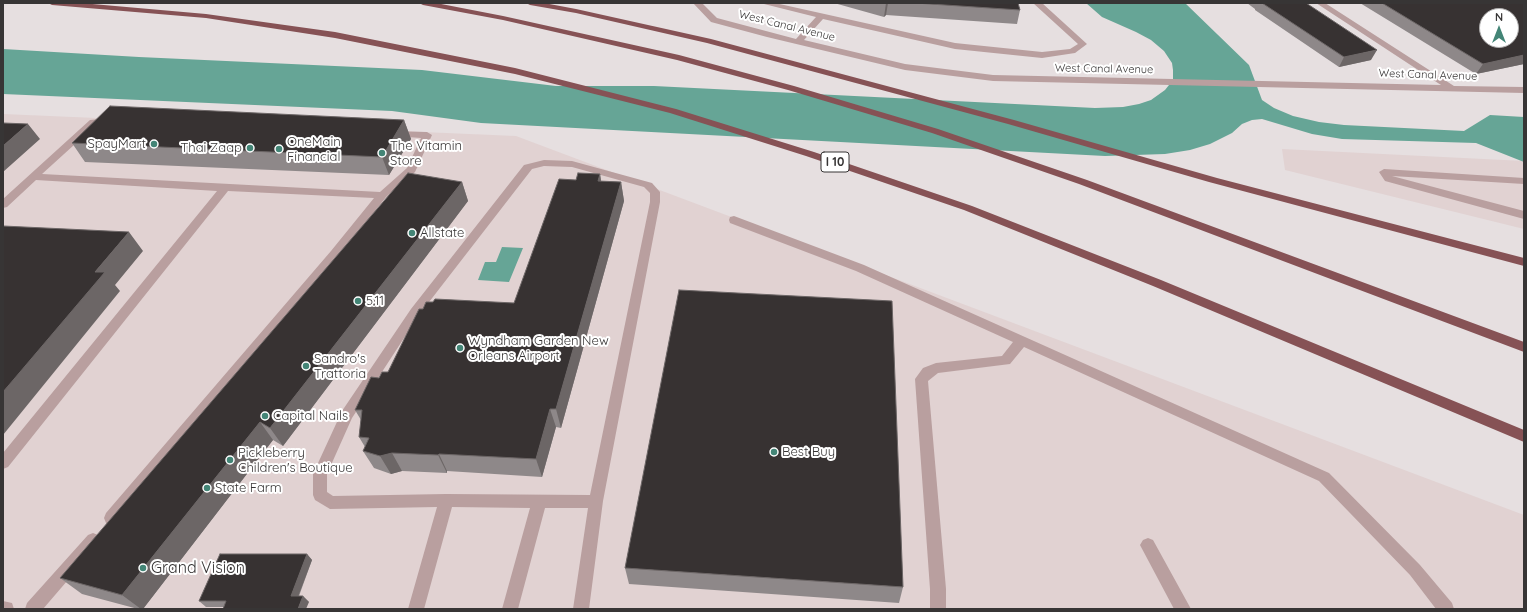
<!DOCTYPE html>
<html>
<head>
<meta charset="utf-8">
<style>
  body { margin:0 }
  #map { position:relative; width:1527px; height:612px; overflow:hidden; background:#e6dfe0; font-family:Quicksand,sans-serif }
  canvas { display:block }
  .frame { position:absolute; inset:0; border:4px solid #373535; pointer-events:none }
  .north { position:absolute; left:1479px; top:8px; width:40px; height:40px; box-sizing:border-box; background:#fff; border:1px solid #afaeae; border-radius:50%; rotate:0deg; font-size:11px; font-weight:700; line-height:16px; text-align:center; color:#373535 }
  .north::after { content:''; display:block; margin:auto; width:14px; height:18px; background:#438576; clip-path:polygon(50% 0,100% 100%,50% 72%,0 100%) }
</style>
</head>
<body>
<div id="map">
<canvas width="1527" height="612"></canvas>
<div class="frame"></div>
<div class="north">N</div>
</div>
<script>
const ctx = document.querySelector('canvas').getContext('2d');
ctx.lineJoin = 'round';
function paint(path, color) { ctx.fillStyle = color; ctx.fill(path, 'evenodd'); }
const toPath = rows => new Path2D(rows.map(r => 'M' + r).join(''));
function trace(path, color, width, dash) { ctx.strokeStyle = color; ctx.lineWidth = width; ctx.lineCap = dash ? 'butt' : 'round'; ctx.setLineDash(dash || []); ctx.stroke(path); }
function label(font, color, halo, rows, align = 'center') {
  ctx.font = font + ' Quicksand,sans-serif'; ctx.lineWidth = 4; ctx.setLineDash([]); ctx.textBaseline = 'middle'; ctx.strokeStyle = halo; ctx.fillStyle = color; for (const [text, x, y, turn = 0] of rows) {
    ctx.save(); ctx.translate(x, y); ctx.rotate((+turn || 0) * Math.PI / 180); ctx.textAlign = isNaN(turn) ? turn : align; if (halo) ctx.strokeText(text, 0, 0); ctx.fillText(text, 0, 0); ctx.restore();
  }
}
paint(toPath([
  [3,114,516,136,1524,515,1524,609,3,609],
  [1282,149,1524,161,1524,229,1285,170]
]), '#e1d2d2');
paint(toPath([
  [1086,3,1185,3,1249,65,1262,100,1274,108,1293,116,1319,122,1344,125,1464,131,1490,115,1524,117,1524,162,1476,143,1342,139,1312,134,1262,119,1252,120,1242,124,1232,133,1210,144,1190,150,1165,154,1105,156,481,123,392,111,3,94,3,49,139,57,422,70,556,86,654,86,1095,108,1123,107,1139,104,1151,100,1165,90,1173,80,1173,70,1172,63,1164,51,1151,40,1136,32,1102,17],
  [502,247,523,248,509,282,478,280,485,262,496,262]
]), '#66a596');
paint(toPath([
  [110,118,115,121,113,123,96,125,42,174,380,192,407,168,421,138,394,136,391,135,389,133,391,131,427,132,432,135,415,172,386,197,339,257,116,523,111,525,106,523,104,518,106,513,331,251,374,198,228,191,8,467,3,469,3,453,217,191,36,180,7,207,3,208,3,199,90,120,110,118],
  [544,160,572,161,652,183,660,192,660,202,603,501,589,609,573,609,588,508,545,508,518,609,502,609,530,508,452,507,424,609,408,609,437,507,330,509,315,500,313,495,313,474,342,411,411,309,524,165,544,160],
  [544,166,572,167,644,187,650,193,650,202,590,495,446,494,333,496,327,492,327,474,352,418,419,315,532,169,544,166],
  [1384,169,1524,178,1524,184,1392,176,1524,211,1524,219,1385,181,1379,172,1384,169],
  [734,216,864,265,1329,473,1420,565,1452,603,1454,609,1436,609,1410,575,1319,481,1024,347,1010,364,938,373,928,381,946,589,946,609,930,609,930,589,915,379,923,368,936,363,1002,356,1013,342,856,271,730,223,729,220,730,217,734,216],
  [93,533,98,535,101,540,98,545,43,609,25,609,27,603,88,535,93,533],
  [1148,538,1153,540,1191,609,1174,609,1140,545,1143,540,1148,538],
  [3,601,12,603,14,609,3,609,3,601]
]), '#b99f9f');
paint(toPath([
  [693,3,702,3,717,18,796,39,816,17,760,3,775,3,955,43,1042,52,1070,49,1078,44,1033,3,1042,3,1087,44,1075,53,1042,58,955,49,823,19,804,40,905,64,993,75,1441,85,1316,3,1325,3,1454,86,1524,87,1524,93,993,81,905,70,767,37,711,22,693,3]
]), '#b99f9f');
paint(toPath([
  [48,3,81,3,206,14,335,32,515,68,676,109,814,152,972,206,1161,280,1524,430,1524,442,1153,286,964,210,806,156,670,113,515,74,335,38,206,18,52,5,48,3],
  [419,3,436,3,503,16,679,55,794,86,938,129,1087,180,1524,342,1524,352,1079,184,932,133,788,90,677,60,503,20,423,5,419,3],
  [526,3,544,3,576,9,711,39,1014,120,1217,178,1524,258,1524,266,1209,182,1008,124,707,43,576,13,530,5,526,3]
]), '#865255');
paint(toPath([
  [834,3,1018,3,1020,10,1017,24,886,15,884,17],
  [1247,3,1306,3,1371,60,1339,67,1255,10,1255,9],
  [1360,3,1524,3,1524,64,1476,74],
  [404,120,411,139,389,175,85,162,72,143],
  [600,174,601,181,621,182,624,201,561,428,556,427,542,477,447,471,447,473,402,471,391,474,374,468,363,451,365,447,359,437,361,420,355,410,379,378,514,303,576,180],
  [462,182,468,201,283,446,273,440,143,609,138,609,82,594,60,578],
  [307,554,312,560,299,596,303,596,309,602,224,607,206,607,199,601],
  [625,568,903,587,899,603,629,584]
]), '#8e8889');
paint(toPath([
  [886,3,888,3,886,15,884,17],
  [1377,50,1371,60,1339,67,1344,57],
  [1524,55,1524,64,1476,74,1483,64],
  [404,120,411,139,389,175,382,157],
  [28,124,40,139,3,172,3,146],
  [600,174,603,193,598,181],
  [462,182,468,201,283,446,270,428],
  [621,182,624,201,561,428,556,409],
  [129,232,143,251,115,285,120,291,3,435,3,392,95,272],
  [550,409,556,427,542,477,536,459],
  [260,422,273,440,143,609,141,609,122,595],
  [392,453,402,471,391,474,380,456],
  [439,454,447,471,447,473,438,455],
  [307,554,312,560,296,602,291,596],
  [303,596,309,602,306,609,298,609]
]), '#6c6666');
const building = toPath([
  [915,3,1018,3,1020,10,915,3],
  [1262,3,1306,3,1377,50,1344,57,1262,3],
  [1382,3,1524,3,1524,55,1483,64,1382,3],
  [1487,16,1511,16,1511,40,1487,40,1487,16],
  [110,106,404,120,382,157,72,143,110,106],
  [3,123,28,124,3,146,3,123],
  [408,173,462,182,270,428,260,422,122,595,60,578,408,173],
  [578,173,600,174,598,181,621,182,556,409,550,409,536,459,439,454,438,455,392,453,380,456,363,451,369,438,359,437,362,410,355,410,371,377,379,378,382,372,388,372,419,309,423,309,426,302,433,302,435,299,514,303,559,179,576,180,578,173],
  [3,226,129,232,95,272,105,272,3,392,3,226],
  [679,290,892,301,903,587,625,568,679,290],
  [220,554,307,554,291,596,303,596,298,609,223,609,226,601,199,601,220,554]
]);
paint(building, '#373232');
trace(building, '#6c6666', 1);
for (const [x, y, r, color] of [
  [154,144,4,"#438576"],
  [250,148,4,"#438576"],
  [279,149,4,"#438576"],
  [382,153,4,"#438576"],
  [412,233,4,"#438576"],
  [358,301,4,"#438576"],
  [460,348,4,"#438576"],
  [306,366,4,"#438576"],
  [265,416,4,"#438576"],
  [774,452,4,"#438576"],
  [230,460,4,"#438576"],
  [207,488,4,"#438576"],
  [143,568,4,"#438576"]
]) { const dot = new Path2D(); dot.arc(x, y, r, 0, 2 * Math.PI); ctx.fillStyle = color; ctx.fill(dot); trace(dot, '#fff', 1.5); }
label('11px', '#373535', '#fff', [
  ["West Canal Avenue",787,26,14],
  ["West Canal Avenue",1104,69,1],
  ["West Canal Avenue",1428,75,2]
]);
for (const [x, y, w] of [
  [835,162,28]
]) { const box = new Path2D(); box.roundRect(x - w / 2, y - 10, w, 20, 3); ctx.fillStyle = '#fff'; ctx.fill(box); trace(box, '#373535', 1); }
label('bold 12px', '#373535', null, [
  ["I 10",835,162]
]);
label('13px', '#373535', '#fff', [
  ["OneMain",287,142],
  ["Financial",287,157],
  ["SpayMart",146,144,"right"],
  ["The Vitamin",390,146],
  ["Store",390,161],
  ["Thai Zaap",242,148,"right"],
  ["Allstate",420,233],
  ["5.11",366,301],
  ["Wyndham Garden New",468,341],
  ["Orleans Airport",468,356],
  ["Sandro's",314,359],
  ["Trattoria",314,374],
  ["Capital Nails",273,416],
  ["Best Buy",782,452],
  ["Pickleberry",238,453],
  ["Children's Boutique",238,468],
  ["State Farm",215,488]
], 'left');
label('16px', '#373535', '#fff', [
  ["Grand Vision",151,568]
], 'left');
</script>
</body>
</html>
